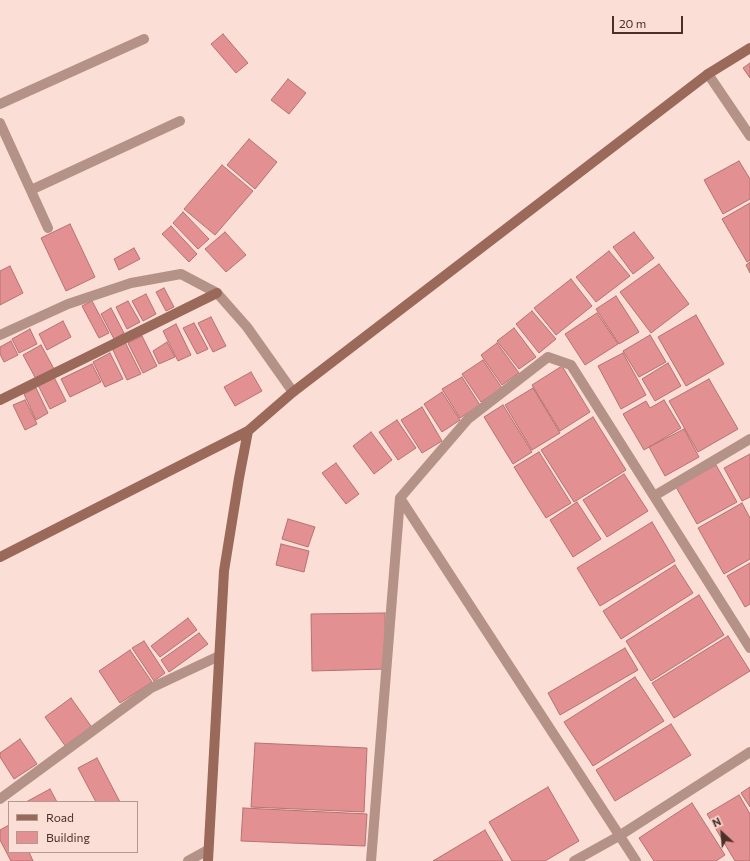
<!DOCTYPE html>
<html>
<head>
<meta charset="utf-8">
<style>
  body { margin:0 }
  #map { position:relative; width:750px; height:861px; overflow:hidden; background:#fbded5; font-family:Commissioner,sans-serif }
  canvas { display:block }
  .legend { position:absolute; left:8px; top:801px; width:130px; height:52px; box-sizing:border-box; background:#fbded5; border:1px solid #b5988f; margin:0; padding:5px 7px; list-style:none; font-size:12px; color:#4c3027 }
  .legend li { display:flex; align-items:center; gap:8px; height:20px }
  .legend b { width:20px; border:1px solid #b5988f }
  .north { position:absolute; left:702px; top:813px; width:40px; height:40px; -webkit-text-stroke:3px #fbded5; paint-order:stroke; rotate:334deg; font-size:11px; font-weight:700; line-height:16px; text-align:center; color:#4c3027 }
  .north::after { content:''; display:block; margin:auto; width:14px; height:18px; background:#4c3027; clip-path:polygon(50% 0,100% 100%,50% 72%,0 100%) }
  .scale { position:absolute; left:612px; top:16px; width:71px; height:18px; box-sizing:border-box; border:2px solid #4c3027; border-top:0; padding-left:5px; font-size:12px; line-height:14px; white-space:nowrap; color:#4c3027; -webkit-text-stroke:3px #fbded5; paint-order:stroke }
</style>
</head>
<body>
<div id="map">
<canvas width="750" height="861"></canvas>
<ul class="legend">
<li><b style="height:5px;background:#9a6959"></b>Road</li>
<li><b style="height:11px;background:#e29092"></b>Building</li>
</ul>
<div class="north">N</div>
<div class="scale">20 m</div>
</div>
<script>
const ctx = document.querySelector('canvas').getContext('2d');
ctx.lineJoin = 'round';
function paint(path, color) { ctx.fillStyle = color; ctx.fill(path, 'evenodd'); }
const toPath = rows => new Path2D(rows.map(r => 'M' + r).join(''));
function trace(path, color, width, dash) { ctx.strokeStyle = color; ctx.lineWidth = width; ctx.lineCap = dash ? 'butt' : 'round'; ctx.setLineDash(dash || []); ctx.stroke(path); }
const building = toPath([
  [223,34,248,63,236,73,211,44,223,34],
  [750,63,750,78,743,68,750,63],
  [288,79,306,93,289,114,271,100,288,79],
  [249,139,277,162,255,189,227,165,249,139],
  [739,161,750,179,750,199,723,214,704,180,739,161],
  [222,165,253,191,215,235,184,209,222,165],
  [750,203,750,260,747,262,722,219,750,203],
  [183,212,209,239,198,249,173,223,183,212],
  [70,224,95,277,66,291,41,238,70,224],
  [171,226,197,254,189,262,162,234,171,226],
  [225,232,246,255,226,272,205,249,225,232],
  [634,232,654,258,633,274,613,247,634,232],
  [134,248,140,259,119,270,114,259,134,248],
  [609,251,630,276,596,302,576,277,609,251],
  [750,262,750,273,746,265,750,262],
  [659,264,689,304,651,333,620,292,659,264],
  [10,266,23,293,0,305,0,271,10,266],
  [571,279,592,306,556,335,534,308,571,279],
  [164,288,174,307,166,311,156,292,164,288],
  [146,294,156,314,143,321,132,301,146,294],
  [616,296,639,332,619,344,596,309,616,296],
  [92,301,109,333,99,338,82,306,92,301],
  [128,301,140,322,127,329,116,307,128,301],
  [111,308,124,333,114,339,101,314,111,308],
  [532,311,556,339,539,353,516,324,532,311],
  [597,313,618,344,585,365,565,334,597,313],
  [696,315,724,364,686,386,658,337,696,315],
  [211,317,226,346,213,352,198,323,211,317],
  [63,321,71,337,47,350,39,334,63,321],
  [194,323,208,349,197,354,183,328,194,323],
  [176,324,191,355,178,361,163,331,176,324],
  [514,328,536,357,519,369,497,341,514,328],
  [30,329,37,344,19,353,12,339,30,329],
  [650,335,666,362,639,377,623,351,650,335],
  [142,336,157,366,143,373,128,343,142,336],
  [11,341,18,355,4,362,0,354,0,347,11,341],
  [125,342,141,374,127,380,112,348,125,342],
  [167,342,175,357,159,364,153,351,167,342],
  [497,343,519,373,502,385,481,355,497,343],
  [41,345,54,369,36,379,23,355,41,345],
  [110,353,123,379,105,387,93,362,110,353],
  [623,353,646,395,621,409,598,366,623,353],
  [483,360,502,388,481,402,462,374,483,360],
  [668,363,681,386,655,401,642,379,668,363],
  [92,364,101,382,70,397,61,379,92,364],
  [562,366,590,412,560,431,532,385,562,366],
  [251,372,262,391,235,406,224,387,251,372],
  [54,377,66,401,50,409,38,385,54,377],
  [462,377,480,405,460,418,442,389,462,377],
  [709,379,738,429,698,452,669,401,709,379],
  [36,388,48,413,36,420,24,394,36,388],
  [533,388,560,433,532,450,505,405,533,388],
  [442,392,460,420,442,432,424,404,442,392],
  [25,400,37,424,25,430,13,405,25,400],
  [664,400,681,428,644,450,623,414,646,401,650,408,664,400],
  [503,405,532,452,513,464,484,417,503,405],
  [422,407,442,441,422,453,401,420,422,407],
  [593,417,626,470,574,502,541,450,593,417],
  [397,420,416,448,398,460,379,432,397,420],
  [684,429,699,457,665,476,649,447,684,429],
  [371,432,392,460,374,474,353,446,371,432],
  [539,452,571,503,546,518,514,467,539,452],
  [750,454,750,497,742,501,724,468,750,454],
  [336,463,359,494,346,504,322,473,336,463],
  [716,465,737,502,697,524,676,487,716,465],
  [624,474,648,511,607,537,583,500,624,474],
  [577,502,601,539,573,557,550,520,577,502],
  [742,503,750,518,750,559,724,574,698,528,742,503],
  [288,519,315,527,308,547,282,539,288,519],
  [652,522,675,561,600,606,577,568,652,522],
  [281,544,309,551,304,572,276,565,281,544],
  [750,563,750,604,745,607,727,576,750,563],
  [675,565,693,593,621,639,603,611,675,565],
  [699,595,724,635,651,681,626,641,699,595],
  [385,613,386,669,312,671,311,614,385,613],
  [188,618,197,630,160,657,151,646,188,618],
  [199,633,208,644,169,672,161,660,199,633],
  [728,636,750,671,674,718,652,683,728,636],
  [144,641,165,673,154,681,132,648,144,641],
  [625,648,638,670,560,715,548,693,625,648],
  [130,650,152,682,120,703,99,671,130,650],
  [635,677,664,721,593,766,564,722,635,677],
  [71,698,93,729,66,747,45,717,71,698],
  [671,724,691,755,615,801,596,770,671,724],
  [20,739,37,764,14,779,0,757,0,753,20,739],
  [255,743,367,748,364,812,251,807,255,743],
  [97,758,120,802,96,802,78,768,97,758],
  [548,787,579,841,545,861,512,861,489,822,548,787],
  [750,787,750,807,741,793,750,787],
  [50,789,57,802,26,802,50,789],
  [739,795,750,814,750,861,735,861,707,814,739,795],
  [692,803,725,855,716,861,654,861,639,838,692,803],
  [243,808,367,814,365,846,241,841,243,808],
  [9,825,9,852,29,852,33,861,11,861,0,840,0,830,9,825],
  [485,830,503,861,433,861,485,830]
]);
paint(building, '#e29092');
trace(building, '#b67172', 1);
trace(toPath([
  [708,74,750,136],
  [0,104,144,39],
  [0,123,48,228],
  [31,190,180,121],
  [0,335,68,304,131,283,181,274,217,293,247,327,293,392],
  [654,496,750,439],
  [400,498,636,861],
  [0,799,151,688,219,656],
  [188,861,208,850],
  [371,861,400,498,468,419,548,357,571,365,750,648],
  [574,861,619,836,750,752]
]), '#b49287', 10);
trace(toPath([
  [0,400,217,293],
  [0,557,248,431],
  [208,861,224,571,239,478,248,431,293,392,708,74,750,48]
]), '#9a6959', 10);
</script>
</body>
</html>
